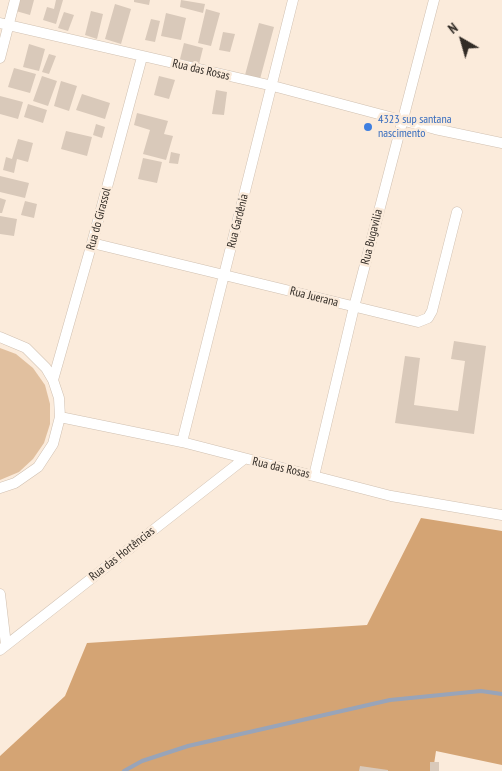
<!DOCTYPE html>
<html>
<head>
<meta charset="utf-8">
<style>
  body { margin:0 }
  #map { position:relative; width:502px; height:771px; overflow:hidden; background:#fbebdb; font-family:"PT Sans Narrow",sans-serif }
  canvas { display:block }
  .north { position:absolute; left:437px; top:15px; width:50px; height:50px; -webkit-text-stroke:4px #fbebdb; paint-order:stroke; rotate:322deg; font-size:14px; font-weight:700; line-height:20px; text-align:center; color:#322c26 }
  .north::after { content:''; display:block; margin:auto; width:18px; height:22px; background:#322c26; clip-path:polygon(50% 0,100% 100%,50% 72%,0 100%) }
</style>
</head>
<body>
<div id="map">
<canvas width="502" height="771"></canvas>
<div class="north">N</div>
</div>
<script>
const ctx = document.querySelector('canvas').getContext('2d');
ctx.lineJoin = 'round';
function paint(path, color) { ctx.fillStyle = color; ctx.fill(path, 'evenodd'); }
const toPath = rows => new Path2D(rows.map(r => 'M' + r).join(''));
function trace(path, color, width, dash) { ctx.strokeStyle = color; ctx.lineWidth = width; ctx.lineCap = dash ? 'butt' : 'round'; ctx.setLineDash(dash || []); ctx.stroke(path); }
function label(font, color, halo, rows, align = 'center') {
  ctx.font = font + ' "PT Sans Narrow",sans-serif'; ctx.lineWidth = 5; ctx.setLineDash([]); ctx.textBaseline = 'middle'; ctx.strokeStyle = halo; ctx.fillStyle = color; for (const [text, x, y, turn = 0] of rows) {
    ctx.save(); ctx.translate(x, y); ctx.rotate((+turn || 0) * Math.PI / 180); ctx.textAlign = isNaN(turn) ? turn : align; if (halo) ctx.strokeText(text, 0, 0); ctx.fillText(text, 0, 0); ctx.restore();
  }
}
paint(toPath([
  [0,348,16,354,33,368,45,385,50,404,50,424,44,443,33,459,19,472,0,480]
]), '#e1c09f');
paint(toPath([
  [421,518,502,531,502,765,436,751,433,771,0,771,0,756,65,696,87,643,367,625]
]), '#d4a474');
trace(toPath([
  [124,771,142,761,188,746,390,700,481,691,502,694]
]), '#98a4b9', 4);
paint(toPath([
  [19,0,34,0,30,15,16,11],
  [56,0,63,0,56,24,43,20,47,7,54,9],
  [134,0,150,0,149,5,134,2],
  [181,0,205,4,203,13,180,7],
  [115,4,131,9,121,44,105,39],
  [206,9,220,13,211,46,198,43],
  [91,11,103,14,97,39,85,35],
  [64,12,74,15,68,31,58,28],
  [166,13,186,18,181,40,161,36],
  [151,19,160,21,155,42,145,40],
  [259,23,274,27,260,79,245,75],
  [223,32,235,34,230,52,219,50],
  [184,43,203,48,199,64,180,59],
  [29,44,45,49,39,71,23,67],
  [49,54,56,56,49,74,42,72],
  [14,68,36,74,30,93,8,87],
  [42,76,57,81,48,106,33,101],
  [159,76,175,80,169,99,154,95],
  [61,81,77,86,69,111,54,106],
  [216,90,227,92,224,115,212,114],
  [82,94,110,103,105,119,76,110],
  [0,96,23,102,18,119,0,114],
  [28,104,47,110,43,123,24,117],
  [137,113,168,121,164,134,173,136,166,160,143,154,150,130,134,125],
  [96,124,105,127,102,138,93,135],
  [66,131,92,137,87,156,61,149],
  [18,139,33,143,28,162,17,159,14,173,3,170,6,157,12,159],
  [171,152,180,154,178,164,169,163],
  [143,158,162,162,157,183,138,179],
  [0,176,29,183,25,198,0,192],
  [0,198,6,200,2,213,0,213],
  [25,201,37,204,34,218,21,215],
  [0,216,17,219,14,236,0,234],
  [454,341,486,346,474,434,395,423,405,356,420,358,414,405,458,411,465,361,451,359],
  [430,762,439,762,439,771,430,771],
  [360,766,388,770,388,771,359,771]
]), '#d9c9ba');
const street = toPath([
  [0,23,273,86,435,129,502,143],
  [0,58,15,0],
  [92,243,418,322,428,318,432,311,457,212],
  [0,337,26,348,46,368,53,380,59,398,60,417,53,444,38,467,15,483,0,488],
  [53,380,92,243,142,57],
  [60,417,182,442,391,496,502,515],
  [182,442,293,0],
  [314,476,354,307,434,0],
  [0,594,6,645],
  [0,650,244,459]
]);
trace(street, '#d0c0b1', 11);
trace(street, '#fff', 10);
for (const [x, y, r, color] of [
  [368,127,5,"#3f7fe0"]
]) { const dot = new Path2D(); dot.arc(x, y, r, 0, 2 * Math.PI); ctx.fillStyle = color; ctx.fill(dot); trace(dot, '#fbebdb', 2); }
label('12px', '#322c26', '#fbebdb', [
  ["Rua das Rosas",201,70,13],
  ["Rua do Girassol",99,219,-75],
  ["Rua Gardênia",238,221,-76],
  ["Rua Bugavilia",372,237,-76],
  ["Rua Juerana",314,297,14],
  ["Rua das Rosas",281,468,13],
  ["Rua das Hortências",122,554,-38]
]);
label('12px', '#366cbe', '#fbebdb', [
  ["4323 sup santana",378,120],
  ["nascimento",378,134]
], 'left');
</script>
</body>
</html>
